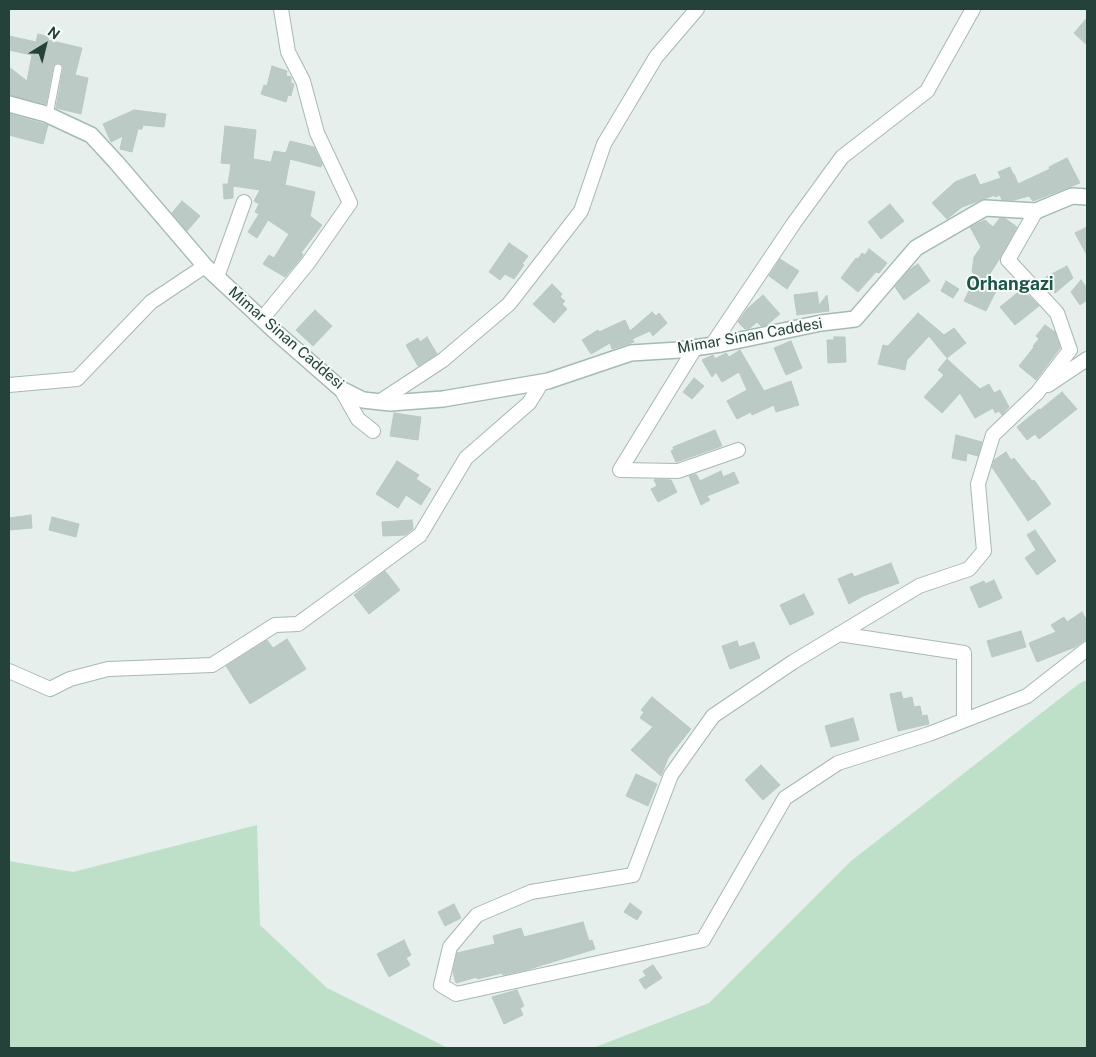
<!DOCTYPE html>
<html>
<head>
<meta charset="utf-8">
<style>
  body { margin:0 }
  #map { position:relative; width:1096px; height:1057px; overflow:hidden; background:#e6efeb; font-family:"Public Sans",sans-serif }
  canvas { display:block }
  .frame { position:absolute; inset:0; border:10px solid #24423a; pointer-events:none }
  .north { position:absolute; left:20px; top:20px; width:50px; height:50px; -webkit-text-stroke:4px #f7fbf9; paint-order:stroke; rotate:36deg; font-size:14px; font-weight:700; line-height:20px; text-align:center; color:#24423a }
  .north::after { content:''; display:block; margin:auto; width:18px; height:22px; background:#24423a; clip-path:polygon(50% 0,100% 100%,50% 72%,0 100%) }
</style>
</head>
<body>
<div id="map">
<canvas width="1096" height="1057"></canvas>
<div class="frame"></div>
<div class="north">N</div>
</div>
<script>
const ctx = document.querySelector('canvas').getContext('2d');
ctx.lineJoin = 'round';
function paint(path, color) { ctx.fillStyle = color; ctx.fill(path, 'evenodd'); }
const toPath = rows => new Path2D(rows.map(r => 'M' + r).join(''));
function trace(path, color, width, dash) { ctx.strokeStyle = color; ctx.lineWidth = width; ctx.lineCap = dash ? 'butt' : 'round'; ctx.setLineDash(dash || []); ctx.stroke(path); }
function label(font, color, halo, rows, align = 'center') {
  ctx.font = font + ' "Public Sans",sans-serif'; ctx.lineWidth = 4; ctx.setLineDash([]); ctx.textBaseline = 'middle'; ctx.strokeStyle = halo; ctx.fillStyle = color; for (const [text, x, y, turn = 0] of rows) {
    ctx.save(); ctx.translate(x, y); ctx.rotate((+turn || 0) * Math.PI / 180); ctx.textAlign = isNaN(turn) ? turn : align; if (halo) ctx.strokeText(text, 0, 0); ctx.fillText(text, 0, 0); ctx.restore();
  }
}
paint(toPath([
  [1087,680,1087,1048,593,1048,709,1003,851,861,1080,683],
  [257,825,260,925,327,988,448,1048,9,1048,9,861,73,872]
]), '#bfe0c8');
const building = toPath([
  [1087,18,1087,45,1074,33,1087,18],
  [38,34,49,37,48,40,82,48,75,75,88,78,81,114,56,108,63,69,63,66,59,63,56,63,53,67,46,104,9,95,9,67,27,81,32,55,9,50,9,36,36,42,38,34],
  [272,66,287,71,286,76,291,77,291,83,294,84,291,96,288,95,286,102,261,94,264,85,267,86,272,66],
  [134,110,166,114,164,127,143,125,142,129,138,129,132,152,120,149,123,136,111,142,103,124,134,110],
  [9,114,48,125,43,144,9,135,9,114],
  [225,126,256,130,253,159,271,162,274,151,286,153,290,141,314,147,322,164,321,167,290,159,285,185,315,192,310,216,322,225,301,253,303,254,301,258,285,277,263,264,269,255,274,258,289,234,268,220,257,238,248,232,259,214,255,212,259,204,254,201,260,190,233,186,233,198,224,199,223,184,228,184,231,164,221,163,225,126],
  [1067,158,1080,183,1033,201,1029,196,1014,200,1002,200,1000,195,995,197,995,195,962,207,947,219,932,203,955,182,975,174,980,185,1001,178,998,172,1010,167,1013,174,1014,174,1018,184,1050,169,1049,167,1067,158],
  [182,201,200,216,187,231,172,213,182,201],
  [890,204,904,221,881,239,868,222,890,204],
  [1000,218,1006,219,1017,227,1000,258,984,283,997,289,986,311,964,301,976,276,972,272,974,257,981,247,970,227,985,220,993,227,1000,218],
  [1087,227,1087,255,1075,233,1087,227],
  [509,243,528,256,522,264,524,265,514,279,505,274,500,280,489,272,509,243],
  [869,249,887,263,879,273,876,272,858,292,841,278,856,258,858,259,862,253,865,255,869,249],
  [780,259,799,271,787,289,769,276,780,259],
  [918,264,930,281,904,300,895,287,909,270,918,264],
  [1067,266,1073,278,1055,293,1046,277,1067,266],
  [1081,280,1087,288,1087,300,1080,305,1071,292,1081,280],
  [946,281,959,289,953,298,941,291,946,281],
  [552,284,562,294,560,297,565,301,562,304,567,309,554,323,533,304,552,284],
  [1022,289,1039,306,1015,325,1000,307,1022,289],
  [817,292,819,305,827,295,829,311,797,315,794,295,817,292],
  [763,295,780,314,767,325,761,326,757,322,750,328,745,329,738,322,747,309,763,295],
  [315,310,332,326,313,346,296,330,315,310],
  [652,312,656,316,659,313,667,323,653,336,650,331,632,339,634,342,612,349,610,343,591,354,582,340,598,330,599,332,625,320,630,331,652,312],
  [918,313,944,335,954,328,966,343,947,358,929,336,907,360,905,370,878,364,883,345,888,346,918,313],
  [1045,325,1055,332,1060,348,1036,380,1019,366,1034,347,1033,346,1039,339,1036,336,1045,325],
  [427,337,437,354,418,366,406,345,418,338,420,342,427,337],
  [834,337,845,337,846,362,828,363,827,340,834,340,834,337],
  [791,341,802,368,786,375,774,348,791,341],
  [740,350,764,391,791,381,799,405,776,412,774,405,752,415,751,412,737,419,727,401,747,390,739,372,722,382,716,372,712,377,702,360,713,355,715,359,726,353,729,357,740,350],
  [947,359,980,389,989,384,994,393,1000,390,1009,407,1002,415,999,411,995,413,993,408,975,418,960,393,942,413,924,397,944,375,938,370,947,359],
  [694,378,704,386,692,399,683,392,694,378],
  [1062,392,1077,409,1039,439,1035,434,1027,440,1017,427,1039,409,1040,410,1062,392],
  [394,413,421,417,418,440,390,436,394,413],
  [715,430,722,446,676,462,671,451,674,449,673,447,715,430],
  [956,435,982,442,978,456,967,453,966,461,952,458,956,435],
  [1006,452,1011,460,1014,458,1032,481,1034,480,1051,504,1028,521,992,467,994,460,1006,452],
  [397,461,419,475,416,479,431,489,421,505,406,495,398,508,376,494,397,461],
  [721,471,723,477,734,472,739,483,707,496,710,500,701,505,689,476,696,474,700,481,721,471],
  [656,479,671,480,677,492,658,502,651,489,657,486,654,480,656,479],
  [31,515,32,528,9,530,9,518,31,515],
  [52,517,79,524,76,537,49,530,52,517],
  [412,520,413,529,405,535,383,536,382,522,412,520],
  [1035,530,1056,561,1037,575,1025,558,1036,550,1027,535,1035,530],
  [891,563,899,583,863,596,849,604,838,579,852,573,854,577,891,563],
  [385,571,400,590,369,614,354,595,385,571],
  [994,580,1002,598,979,608,970,587,984,581,985,584,994,580],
  [804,594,814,614,790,625,780,605,804,594],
  [1082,612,1087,621,1087,640,1082,642,1075,647,1037,662,1029,643,1056,632,1051,625,1064,617,1067,622,1082,612],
  [1021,631,1026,647,992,657,987,641,1021,631],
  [287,639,306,669,250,704,226,666,267,640,273,648,287,639],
  [737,641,739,647,754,642,760,658,730,669,722,646,737,641],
  [901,692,903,699,912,697,914,707,920,706,922,716,927,715,929,724,898,731,890,694,901,692],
  [652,697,691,729,668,758,661,776,631,750,653,727,640,718,644,712,641,710,652,697],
  [853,718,859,740,831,747,825,726,853,718],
  [761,765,780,785,763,800,745,780,761,765],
  [636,774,657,784,648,806,626,796,636,774],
  [630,903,642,912,637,920,624,912,630,903],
  [454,904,461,918,445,926,438,912,454,904],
  [583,922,589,941,592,940,595,949,526,970,503,975,502,973,477,979,477,977,456,983,453,972,457,953,495,944,493,936,521,928,524,937,583,922],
  [404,940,411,955,406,958,410,965,389,977,377,954,404,940],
  [653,965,662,978,645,989,639,980,646,976,643,971,653,965],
  [517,990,524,1006,520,1008,523,1015,504,1024,492,997,517,990]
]);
paint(building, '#bbcac4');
trace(building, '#b8c9c2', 1);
const lane = toPath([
  [49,115,58,68]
]);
const street = toPath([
  [1036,211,1008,260,1057,313,1070,350,1037,393,993,435,978,484,984,551,969,569,919,586,793,662,713,716,671,775,633,875,531,892,477,915,450,947,441,985,456,994,703,940,785,798,838,763,929,734,1027,696,1087,649],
  [217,277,244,202],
  [262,319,308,263,350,203,317,133,303,81,288,52,281,9],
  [712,345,794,223,842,157,927,91,973,9],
  [695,348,620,470,678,471,738,450],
  [9,385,77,379,151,302,205,266],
  [1048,385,1087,359],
  [341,389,358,419,373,431],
  [379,402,443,360,509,304,581,211,604,144,656,57,697,9],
  [839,634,964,653,964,720],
  [9,671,50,689,70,679,108,669,212,665,275,625,298,624,420,535,466,458,529,403,542,382]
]);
const secondary = toPath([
  [9,104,46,114,91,135,116,162,205,266,278,334,341,389,363,400,390,403,443,399,548,381,631,353,679,350,721,344,821,323,855,319,916,248,985,208,1036,211,1072,196,1087,197]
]);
trace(lane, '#a8b8b2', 9);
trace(street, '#a8b8b2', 16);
trace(secondary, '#a4bbb3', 18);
trace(lane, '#fff', 7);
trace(street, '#fff', 14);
trace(secondary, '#fff', 15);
label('15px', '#24423a', '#f7fbf9', [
  ["Mimar Sinan Caddesi",750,336,-10],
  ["Mimar Sinan Caddesi",286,338,41]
]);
label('bold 18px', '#1f5548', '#f7fbf9', [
  ["Orhangazi",1010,284]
]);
</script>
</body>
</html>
